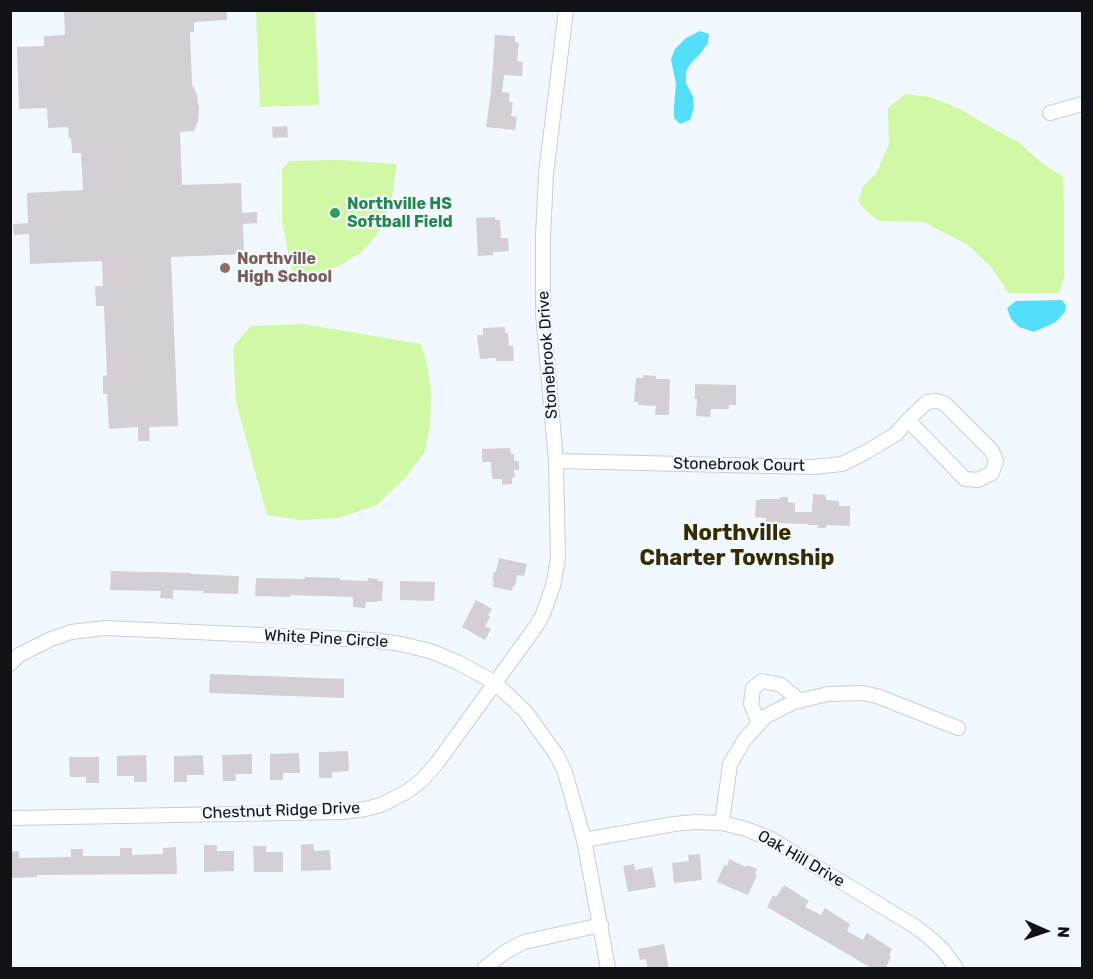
<!DOCTYPE html>
<html>
<head>
<meta charset="utf-8">
<style>
  body { margin:0 }
  #map { position:relative; width:1093px; height:979px; overflow:hidden; background:#f2f8ff; font-family:Rubik,sans-serif }
  canvas { display:block }
  .frame { position:absolute; inset:0; border:12px solid #101215; pointer-events:none }
  .north { position:absolute; left:1015px; top:901px; width:60px; height:60px; -webkit-text-stroke:4px #f2f8ff; paint-order:stroke; rotate:93deg; font-size:16px; font-weight:700; line-height:24px; text-align:center; color:#101215 }
  .north::after { content:''; display:block; margin:auto; width:21px; height:27px; background:#101215; clip-path:polygon(50% 0,100% 100%,50% 72%,0 100%) }
</style>
</head>
<body>
<div id="map">
<canvas width="1093" height="979"></canvas>
<div class="frame"></div>
<div class="north">N</div>
</div>
<script>
const ctx = document.querySelector('canvas').getContext('2d');
ctx.lineJoin = 'round';
function paint(path, color) { ctx.fillStyle = color; ctx.fill(path, 'evenodd'); }
const toPath = rows => new Path2D(rows.map(r => 'M' + r).join(''));
function trace(path, color, width, dash) { ctx.strokeStyle = color; ctx.lineWidth = width; ctx.lineCap = dash ? 'butt' : 'round'; ctx.setLineDash(dash || []); ctx.stroke(path); }
function label(font, color, halo, rows, align = 'center') {
  ctx.font = font + ' Rubik,sans-serif'; ctx.lineWidth = 4.5; ctx.setLineDash([]); ctx.textBaseline = 'middle'; ctx.strokeStyle = halo; ctx.fillStyle = color; for (const [text, x, y, turn = 0] of rows) {
    ctx.save(); ctx.translate(x, y); ctx.rotate((+turn || 0) * Math.PI / 180); ctx.textAlign = isNaN(turn) ? turn : align; if (halo) ctx.strokeText(text, 0, 0); ctx.fillText(text, 0, 0); ctx.restore();
  }
}
paint(toPath([
  [256,11,315,11,319,105,260,107],
  [905,94,930,97,958,108,990,127,1020,143,1039,161,1063,177,1064,205,1064,277,1059,293,1008,293,992,268,968,245,924,222,880,221,868,213,858,201,863,186,876,174,889,144,888,108],
  [341,160,397,164,391,205,379,232,362,252,341,265,317,275,293,277,282,221,282,169,289,161],
  [303,324,421,344,427,363,431,393,430,428,424,453,406,477,377,505,339,518,299,520,267,515,236,402,233,347,251,326]
]), '#d0f8a5');
paint(toPath([
  [700,31,709,34,708,43,700,54,691,63,686,71,686,83,693,97,694,108,690,120,680,124,674,118,674,106,676,84,671,59,675,49,686,38],
  [1062,300,1066,305,1065,312,1056,322,1034,332,1019,327,1011,319,1007,308,1016,301]
]), '#53dffa');
paint(toPath([
  [64,10,227,10,227,20,194,22,194,32,190,32,192,84,197,95,199,108,198,121,194,131,180,132,182,185,241,183,242,213,257,212,257,223,243,224,244,254,171,257,178,426,149,427,150,441,138,441,138,427,109,429,107,394,103,394,103,376,107,375,104,306,96,306,95,286,103,286,102,261,30,264,29,234,14,235,13,224,28,223,27,193,83,190,81,153,72,153,71,138,69,138,68,127,48,128,47,108,19,109,17,47,44,46,44,36,65,35],
  [495,35,515,36,515,42,519,43,517,61,523,62,522,76,504,75,502,92,510,93,509,102,513,102,511,116,517,117,515,130,486,127,491,91],
  [287,126,288,137,273,138,272,127],
  [495,217,495,220,500,220,501,238,508,238,509,251,493,252,493,255,478,256,476,218],
  [505,327,505,333,508,333,509,346,513,346,514,361,496,361,496,358,480,359,477,335,483,335,483,328],
  [643,375,656,376,656,379,670,379,669,415,655,415,656,406,638,405,639,402,634,402,636,378,643,378],
  [695,384,736,385,736,405,729,405,729,409,711,409,710,417,696,416,697,399,695,399],
  [510,448,511,454,514,454,514,461,519,461,519,470,514,470,515,477,512,478,512,484,502,485,502,479,492,479,491,462,482,462,482,449],
  [813,494,826,495,826,500,839,501,839,506,850,506,850,526,826,525,826,528,817,528,818,525,808,525,808,524,779,523,776,526,773,522,766,522,766,518,755,517,756,500,760,500,760,499,780,499,780,497,788,497,788,502,795,503,795,512,812,512],
  [499,558,527,564,524,576,517,575,515,586,513,586,512,591,493,587,494,581,492,581,494,572,496,572],
  [111,571,191,573,191,574,239,576,238,594,203,593,204,591,173,590,173,599,160,598,161,591,110,590],
  [305,577,340,578,340,580,368,581,368,578,378,579,377,581,383,581,382,601,377,601,377,602,366,602,365,608,353,607,353,597,290,595,290,597,255,596,256,578,305,579],
  [400,581,435,582,434,601,400,600],
  [476,600,492,609,488,615,490,617,485,626,491,629,485,640,462,627],
  [210,674,344,679,344,698,209,693],
  [348,751,349,771,332,772,332,778,319,778,319,752],
  [299,753,300,773,283,773,283,780,270,780,270,754],
  [252,754,252,774,235,774,236,781,223,781,222,755],
  [146,755,147,782,134,782,134,776,117,776,117,756],
  [203,755,204,775,187,775,187,782,174,782,174,756],
  [69,757,99,757,99,783,86,783,86,777,70,777],
  [313,844,314,851,330,850,331,870,301,871,301,845],
  [204,845,217,845,217,851,234,851,234,871,204,872],
  [253,846,266,846,266,852,283,852,283,872,254,872],
  [176,847,177,874,37,875,37,877,10,878,10,852,19,851,19,858,71,857,71,849,83,849,83,856,120,856,120,848,132,848,132,855,163,854,163,848],
  [700,854,702,880,674,883,672,863,689,861,688,855],
  [729,859,746,867,747,865,757,869,755,874,757,875,748,895,717,882,724,865,727,866],
  [634,864,635,870,652,867,656,887,628,892,623,866],
  [784,885,809,901,805,907,821,915,825,908,850,924,847,931,863,940,867,933,892,949,889,955,891,957,885,969,873,969,767,907,773,895,776,897],
  [664,944,669,969,648,969,646,959,640,960,638,949]
]), '#d4ced5');
const minor = toPath([
  [1050,113,1082,104],
  [556,461,813,467,842,464,866,452,896,434,908,420,927,402,936,401,944,403,992,451,996,461,992,473,978,480,965,479,908,420],
  [10,664,19,655,51,639,71,632,105,628,373,640,401,644,430,651,457,662,494,682,525,711,556,754,565,772,584,840,608,968],
  [759,724,751,704,753,688,762,681,781,685,800,701],
  [10,818,344,812,365,809,381,805,408,791,422,780,437,763,537,625,543,614,553,586,558,558,556,461,543,314,543,237,546,174,566,10],
  [722,823,730,764,745,739,766,716,794,702,828,694,863,693,877,696,958,728],
  [584,840,674,824,695,822,722,823,746,829,771,839,916,927,930,938,943,950,956,968],
  [485,968,505,952,524,942,601,925]
]);
trace(minor, '#c8ced5', 16);
trace(minor, '#fff', 14);
for (const [x, y, r, color] of [
  [335,213,6,"#2e9e5b"],
  [225,268,6,"#8d6e63"]
]) { const dot = new Path2D(); dot.arc(x, y, r, 0, 2 * Math.PI); ctx.fillStyle = color; ctx.fill(dot); trace(dot, '#f2f8ff', 2); }
label('bold 16px', '#27864d', '#f2f8ff', [
  ["Northville HS",347,204],
  ["Softball Field",347,222]
], 'left');
label('bold 16px', '#785e54', '#f2f8ff', [
  ["Northville",237,259],
  ["High School",237,277]
], 'left');
label('16px', '#101215', '#f2f8ff', [
  ["Stonebrook Drive",548,355,-94],
  ["Stonebrook Court",739,465,1],
  ["White Pine Circle",326,639,3],
  ["Chestnut Ridge Drive",281,811,-2],
  ["Oak Hill Drive",801,859,30]
]);
label('bold 22px', '#352d01', '#f2f8ff', [
  ["Northville",737,534],
  ["Charter Township",737,559]
]);
</script>
</body>
</html>
